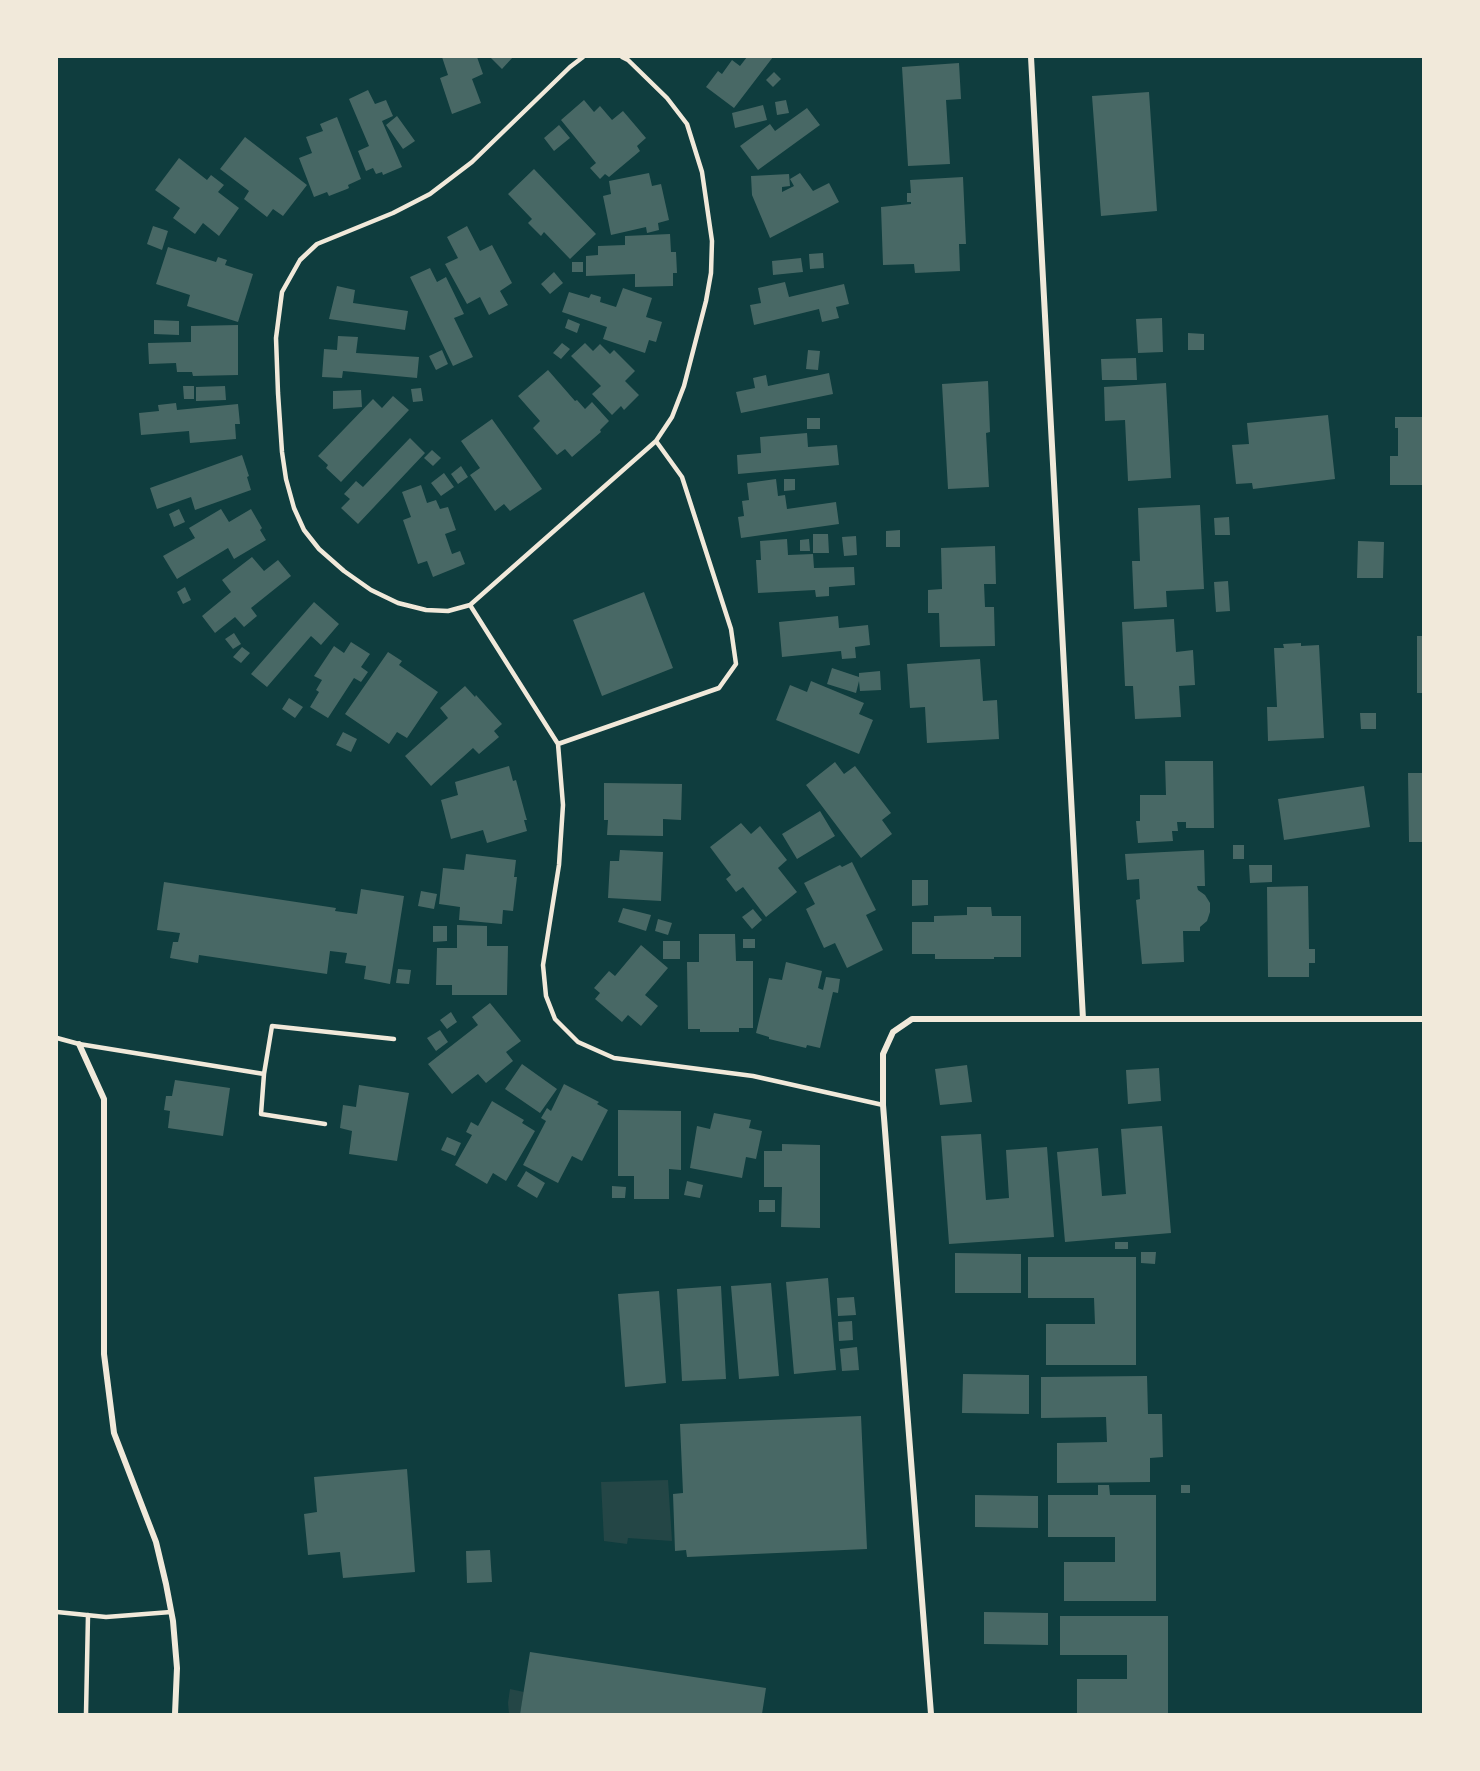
<!DOCTYPE html>
<html>
<head>
<meta charset="utf-8">
<style>
  body { margin:0 }
  #map { position:relative; width:1480px; height:1771px; overflow:hidden; background:#0f3d3e; font-family:Lato,sans-serif }
  canvas { display:block }
  .frame { position:absolute; inset:0; border:58px solid #f1e9da; pointer-events:none }
</style>
</head>
<body>
<div id="map">
<canvas width="1480" height="1771"></canvas>
<div class="frame"></div>
</div>
<script>
const ctx = document.querySelector('canvas').getContext('2d');
ctx.lineJoin = 'round';
function paint(path, color) { ctx.fillStyle = color; ctx.fill(path, 'evenodd'); }
const toPath = rows => new Path2D(rows.map(r => 'M' + r).join(''));
function trace(path, color, width, dash) { ctx.strokeStyle = color; ctx.lineWidth = width; ctx.lineCap = dash ? 'butt' : 'round'; ctx.setLineDash(dash || []); ctx.stroke(path); }
paint(toPath([
  [668,1480,672,1541,628,1538,627,1544,604,1541,601,1482],
  [510,1689,524,1692,520,1714,509,1714,508,1703]
]), '#244646');
paint(toPath([
  [442,57,477,57,483,74,472,79,481,103,452,114,440,78,448,75],
  [490,57,513,57,502,69],
  [747,57,773,57,734,108,706,87,718,71,722,74,732,60,740,66],
  [959,63,961,99,946,100,950,164,908,166,902,67],
  [774,72,781,79,773,87,766,80],
  [368,90,375,104,386,100,393,116,382,121,402,167,383,175,382,172,376,174,373,168,366,171,358,151,369,146,349,99],
  [1149,92,1157,211,1101,216,1092,96],
  [584,100,594,112,600,106,612,120,623,111,646,138,637,146,640,151,609,177,605,174,600,179,590,168,596,163,561,120],
  [786,100,789,113,777,115,775,102],
  [763,105,767,120,735,128,732,113],
  [807,108,820,125,758,170,740,146,770,124,775,131],
  [397,116,415,141,403,149,386,125],
  [337,117,361,179,348,185,349,188,347,189,329,196,327,192,314,197,299,158,312,153,306,137,323,131,320,124],
  [559,125,570,138,554,151,544,138],
  [245,137,307,185,283,216,273,209,267,217,244,199,249,191,220,169],
  [179,158,207,180,211,175,224,185,218,192,239,208,219,236,203,223,195,234,173,218,180,208,155,190],
  [534,169,596,234,570,259,544,232,541,236,528,223,532,219,508,194],
  [649,173,652,186,661,184,669,220,658,223,659,230,647,233,646,227,611,235,603,196,611,194,609,181],
  [800,173,813,191,829,183,839,202,770,238,752,195,751,176,789,174,790,186,782,187,782,192,794,186,790,179],
  [963,177,966,244,959,244,960,271,915,273,914,264,883,265,881,207,911,204,911,202,907,202,907,193,911,193,910,180],
  [153,226,168,231,162,250,147,244],
  [467,226,480,251,492,245,512,283,500,291,508,305,489,315,480,297,467,304,445,264,458,258,447,237],
  [670,234,671,252,676,252,677,273,673,273,673,286,635,287,635,274,586,276,586,256,598,255,598,246,625,245,625,236],
  [168,247,216,262,218,257,227,260,225,265,253,274,238,322,187,306,190,295,156,284],
  [823,253,824,268,810,269,809,254],
  [801,258,803,272,773,275,772,261],
  [572,262,583,262,583,272,572,272],
  [430,268,437,282,446,277,464,314,454,318,473,357,453,366,410,277],
  [554,272,563,283,550,294,541,284],
  [785,282,789,297,844,284,849,304,836,307,839,318,822,322,819,309,754,325,750,305,761,303,758,288],
  [337,286,355,290,353,303,408,311,405,330,329,319],
  [623,288,652,298,646,317,662,322,656,342,649,340,645,353,603,339,607,327,562,312,569,292,589,298,591,294,601,297,600,302,616,307],
  [1162,318,1163,352,1138,353,1136,319],
  [568,319,580,324,577,333,565,328],
  [154,320,179,321,179,335,154,334],
  [238,325,238,375,193,376,192,372,177,372,176,363,149,364,148,343,191,342,191,326],
  [1188,333,1204,334,1204,350,1188,350],
  [338,336,358,337,356,353,419,357,417,378,343,371,342,378,322,377,324,349,337,350],
  [562,343,570,349,561,359,553,353],
  [585,343,593,351,600,344,610,354,614,350,635,371,625,381,639,395,624,410,621,406,612,415,592,394,601,386,571,356],
  [442,350,448,364,436,370,429,356],
  [808,350,820,351,818,370,806,369],
  [1136,358,1137,380,1102,380,1101,359],
  [548,370,575,401,577,400,585,409,592,402,609,421,600,430,601,432,572,457,565,449,557,455,533,428,540,421,518,396],
  [829,373,833,394,741,413,736,392,755,388,753,378,766,375,768,386],
  [988,381,990,432,986,433,989,487,948,489,942,384],
  [1166,383,1171,478,1128,481,1125,420,1105,421,1104,387],
  [183,386,194,386,194,399,184,399],
  [225,386,226,400,196,401,196,387],
  [421,388,423,401,413,402,411,389],
  [361,390,362,407,333,409,333,391],
  [393,396,409,410,341,482,326,468,328,465,318,456,373,399,382,408],
  [176,403,177,410,238,404,240,424,235,424,236,439,190,443,189,431,141,435,139,413,159,411,158,405],
  [1328,415,1335,479,1253,489,1252,483,1236,484,1232,445,1249,444,1247,423],
  [1395,417,1423,417,1423,485,1390,485,1390,456,1398,456,1398,428,1395,428],
  [807,418,820,418,820,429,807,429],
  [492,419,542,489,510,511,504,504,495,511,470,475,480,468,461,441],
  [807,433,808,447,837,445,839,465,738,474,737,455,761,453,760,437],
  [410,438,425,453,358,524,341,508,350,499,344,494,356,481,363,487],
  [432,450,441,458,433,466,424,458],
  [242,455,249,476,247,477,251,490,195,510,191,497,157,509,150,488],
  [461,466,468,477,458,484,451,474],
  [444,473,454,487,441,496,431,483],
  [776,479,778,496,785,495,787,509,836,502,839,524,741,538,738,517,744,516,742,501,749,500,747,483],
  [784,479,795,479,795,490,784,491],
  [421,485,427,503,436,500,440,509,448,507,456,530,445,534,452,554,460,551,465,564,433,577,427,561,418,564,403,520,411,517,402,492],
  [1200,505,1204,589,1166,591,1167,607,1134,609,1132,561,1140,561,1138,508],
  [179,509,185,522,174,527,169,514],
  [221,509,229,522,251,509,262,528,260,530,266,540,234,559,228,548,177,579,163,556,195,538,189,528],
  [1229,517,1230,535,1215,535,1214,518],
  [900,530,900,547,886,547,886,531],
  [813,534,828,534,829,553,813,553],
  [856,536,857,555,844,556,842,537],
  [787,539,788,555,813,554,814,568,854,567,855,585,829,587,829,596,816,597,815,590,758,593,756,560,761,560,760,541],
  [809,539,810,551,800,551,800,540],
  [1358,541,1384,542,1383,578,1357,578],
  [995,546,996,584,984,584,985,607,994,607,995,646,940,647,939,613,928,613,928,590,942,589,941,548],
  [252,557,264,571,278,560,291,576,251,608,257,616,244,627,235,617,215,633,202,616,231,592,222,580],
  [1228,581,1230,611,1216,612,1214,582],
  [185,587,191,600,183,604,177,592],
  [644,592,673,668,602,696,573,620],
  [314,602,339,624,321,645,311,636,267,687,251,674],
  [838,616,839,628,868,625,870,645,855,647,856,658,842,659,841,651,782,657,779,622],
  [1174,619,1176,652,1193,650,1195,685,1179,686,1181,717,1135,719,1133,686,1125,686,1122,622],
  [234,633,241,644,233,649,225,639],
  [1417,636,1423,636,1423,693,1417,693],
  [351,642,370,654,361,667,368,672,361,682,354,678,328,718,310,707,319,692,316,690,322,680,314,676,334,646,344,653],
  [1301,643,1301,646,1319,645,1324,738,1268,741,1267,707,1277,707,1274,648,1284,648,1283,644],
  [242,647,250,653,241,663,233,657],
  [388,652,402,661,399,665,438,692,407,738,397,732,389,744,345,714],
  [980,659,983,701,997,700,999,739,927,743,925,707,910,708,907,664],
  [832,668,859,677,859,673,880,671,881,690,860,691,859,681,856,693,827,684],
  [811,681,864,703,859,714,873,720,859,754,776,720,790,685,807,692],
  [465,686,475,697,476,695,502,724,494,731,499,737,479,754,473,748,431,786,405,756,448,718,440,708],
  [289,698,303,707,295,718,282,709],
  [1360,713,1376,713,1376,729,1361,729],
  [343,732,357,739,351,752,336,745],
  [1165,761,1213,761,1214,828,1186,828,1186,822,1177,822,1178,831,1172,831,1173,841,1138,843,1136,821,1140,821,1140,795,1166,795],
  [835,762,844,774,855,766,891,813,882,820,892,834,861,858,806,785],
  [509,766,513,781,516,780,526,817,527,820,524,820,527,831,487,843,483,830,451,839,441,800,458,795,455,782],
  [1408,773,1423,773,1423,842,1409,842],
  [604,783,682,784,681,820,663,819,663,836,607,835,608,820,604,820],
  [1364,786,1370,827,1284,840,1278,799],
  [820,811,835,836,797,859,782,834],
  [741,823,751,834,760,826,787,860,778,868,797,892,766,917,743,887,736,892,726,879,731,875,710,847],
  [1233,845,1244,845,1244,859,1233,859],
  [620,850,663,852,661,901,608,898,610,861,619,861],
  [1204,850,1205,886,1197,886,1198,890,1205,895,1210,903,1210,912,1207,921,1200,927,1200,931,1183,931,1184,962,1142,964,1136,900,1140,899,1139,879,1127,880,1125,854],
  [466,854,516,860,514,877,517,877,513,911,503,910,502,924,459,920,460,907,439,904,443,868,464,870],
  [852,862,876,910,866,915,883,950,847,968,835,943,824,948,806,909,815,904,804,883,840,865,842,867],
  [1249,865,1272,865,1272,882,1250,883],
  [912,880,928,880,928,905,912,906],
  [164,882,336,908,335,911,357,914,361,889,404,896,390,984,364,979,366,966,345,963,347,953,330,951,327,974,199,955,198,963,170,958,173,942,178,942,180,933,157,930],
  [1308,886,1309,949,1315,949,1315,963,1309,963,1309,977,1268,977,1267,887],
  [421,891,437,894,434,909,418,906],
  [967,907,991,907,992,916,1021,916,1021,957,994,957,994,959,935,959,935,954,912,954,912,922,934,922,934,916,967,915],
  [623,908,651,915,646,931,618,922],
  [753,909,762,920,752,929,742,917],
  [658,919,672,923,668,935,655,931],
  [457,925,487,926,487,946,508,946,507,995,452,995,452,985,436,985,437,948,457,948],
  [433,926,447,926,447,941,433,942],
  [699,934,735,934,736,961,753,961,753,1028,739,1028,739,1032,700,1032,700,1029,688,1029,687,962,699,962],
  [743,939,755,939,755,948,743,948],
  [663,941,680,941,680,959,663,959],
  [641,945,668,968,645,995,658,1006,641,1026,628,1015,622,1022,595,999,600,993,594,988,609,971,615,976],
  [786,962,822,971,818,988,823,990,826,977,840,979,838,993,833,992,820,1048,807,1045,806,1048,769,1039,769,1037,756,1033,769,978,782,980],
  [398,969,411,970,409,984,396,983],
  [490,1003,521,1041,506,1052,513,1061,486,1083,478,1074,452,1094,428,1064,478,1025,472,1017],
  [451,1012,457,1022,447,1029,440,1020],
  [440,1030,448,1042,436,1051,427,1038],
  [522,1064,557,1089,540,1113,505,1089],
  [967,1065,972,1102,940,1105,935,1069],
  [1159,1068,1161,1101,1128,1104,1126,1070],
  [175,1080,230,1088,223,1136,168,1128,170,1111,164,1110,166,1096,172,1096],
  [564,1084,599,1102,597,1104,608,1110,582,1161,572,1156,558,1183,523,1165,546,1121,541,1118,547,1108,551,1111],
  [359,1085,409,1093,397,1161,349,1154,352,1131,340,1128,343,1105,356,1107],
  [492,1101,524,1120,522,1123,535,1131,506,1181,493,1173,487,1184,455,1165,472,1135,466,1132,471,1122,478,1126],
  [618,1110,681,1111,681,1170,669,1169,669,1199,634,1199,634,1176,618,1176],
  [714,1113,751,1120,749,1128,762,1131,756,1159,746,1157,742,1178,690,1168,697,1126,710,1129],
  [1162,1126,1171,1233,1065,1242,1057,1152,1098,1148,1102,1196,1126,1194,1121,1129],
  [981,1134,986,1200,1009,1198,1006,1150,1047,1147,1054,1237,949,1244,941,1136],
  [447,1137,461,1143,455,1156,441,1150],
  [782,1144,820,1145,820,1228,781,1227,782,1187,764,1187,764,1151,782,1151],
  [526,1171,545,1183,537,1198,517,1186],
  [687,1181,703,1185,700,1198,684,1195],
  [612,1186,626,1187,625,1198,612,1198],
  [759,1200,775,1200,775,1212,759,1212],
  [1115,1242,1128,1242,1128,1249,1115,1249],
  [1141,1252,1156,1252,1155,1264,1141,1263],
  [955,1253,1021,1254,1021,1293,955,1293],
  [1028,1257,1136,1257,1136,1365,1046,1365,1046,1324,1095,1324,1094,1298,1028,1298],
  [828,1278,836,1370,794,1374,786,1282],
  [771,1283,779,1376,739,1379,731,1286],
  [721,1286,726,1379,682,1381,677,1289],
  [659,1291,666,1383,625,1387,618,1294],
  [854,1297,856,1315,838,1316,837,1298],
  [852,1321,853,1340,839,1341,838,1322],
  [857,1347,859,1370,842,1371,840,1349],
  [963,1374,1029,1375,1029,1414,962,1413],
  [1147,1376,1148,1414,1162,1414,1163,1457,1150,1458,1150,1482,1057,1483,1057,1443,1107,1442,1106,1417,1041,1418,1041,1377],
  [861,1416,867,1549,687,1557,686,1550,675,1551,673,1494,683,1493,680,1424],
  [407,1469,415,1572,343,1578,340,1552,308,1555,304,1514,317,1512,314,1477],
  [1098,1485,1109,1485,1110,1495,1156,1495,1156,1601,1064,1601,1064,1562,1115,1562,1115,1537,1048,1537,1048,1495,1098,1495],
  [1181,1485,1190,1485,1190,1493,1181,1493],
  [975,1495,1038,1496,1038,1528,975,1527],
  [490,1550,492,1582,467,1583,466,1551],
  [984,1612,1048,1613,1048,1645,984,1644],
  [1060,1616,1168,1616,1168,1714,1077,1714,1077,1679,1127,1679,1127,1655,1060,1655],
  [530,1652,766,1688,762,1714,520,1714]
]), '#486865');
trace(toPath([
  [583,57,570,67,472,162,430,194,393,213,317,244,300,260,282,292,276,338,278,393,282,452,286,479,294,508,304,530,319,549,344,571,371,590,398,603,426,610,448,611,470,605,656,441,672,417,684,386,706,301,711,273,712,241,702,172,687,124,667,98,628,60,622,57],
  [470,605,558,744,563,805,559,865,543,965,546,996,555,1019,578,1042,614,1058,753,1076,883,1105],
  [558,744,719,688,736,664,731,629,682,477,656,441],
  [57,1038,79,1044,264,1074,272,1026,394,1039],
  [264,1074,261,1114,325,1124],
  [57,1612,106,1617,171,1612],
  [86,1714,88,1615]
]), '#f1e9da', 4.5);
trace(toPath([
  [1031,57,1083,1019],
  [79,1044,104,1099,104,1354,114,1433,156,1542,166,1584,173,1621,177,1668,175,1714],
  [931,1714,883,1105,883,1054,893,1032,912,1019,1423,1019]
]), '#f1e9da', 6);
</script>
</body>
</html>
